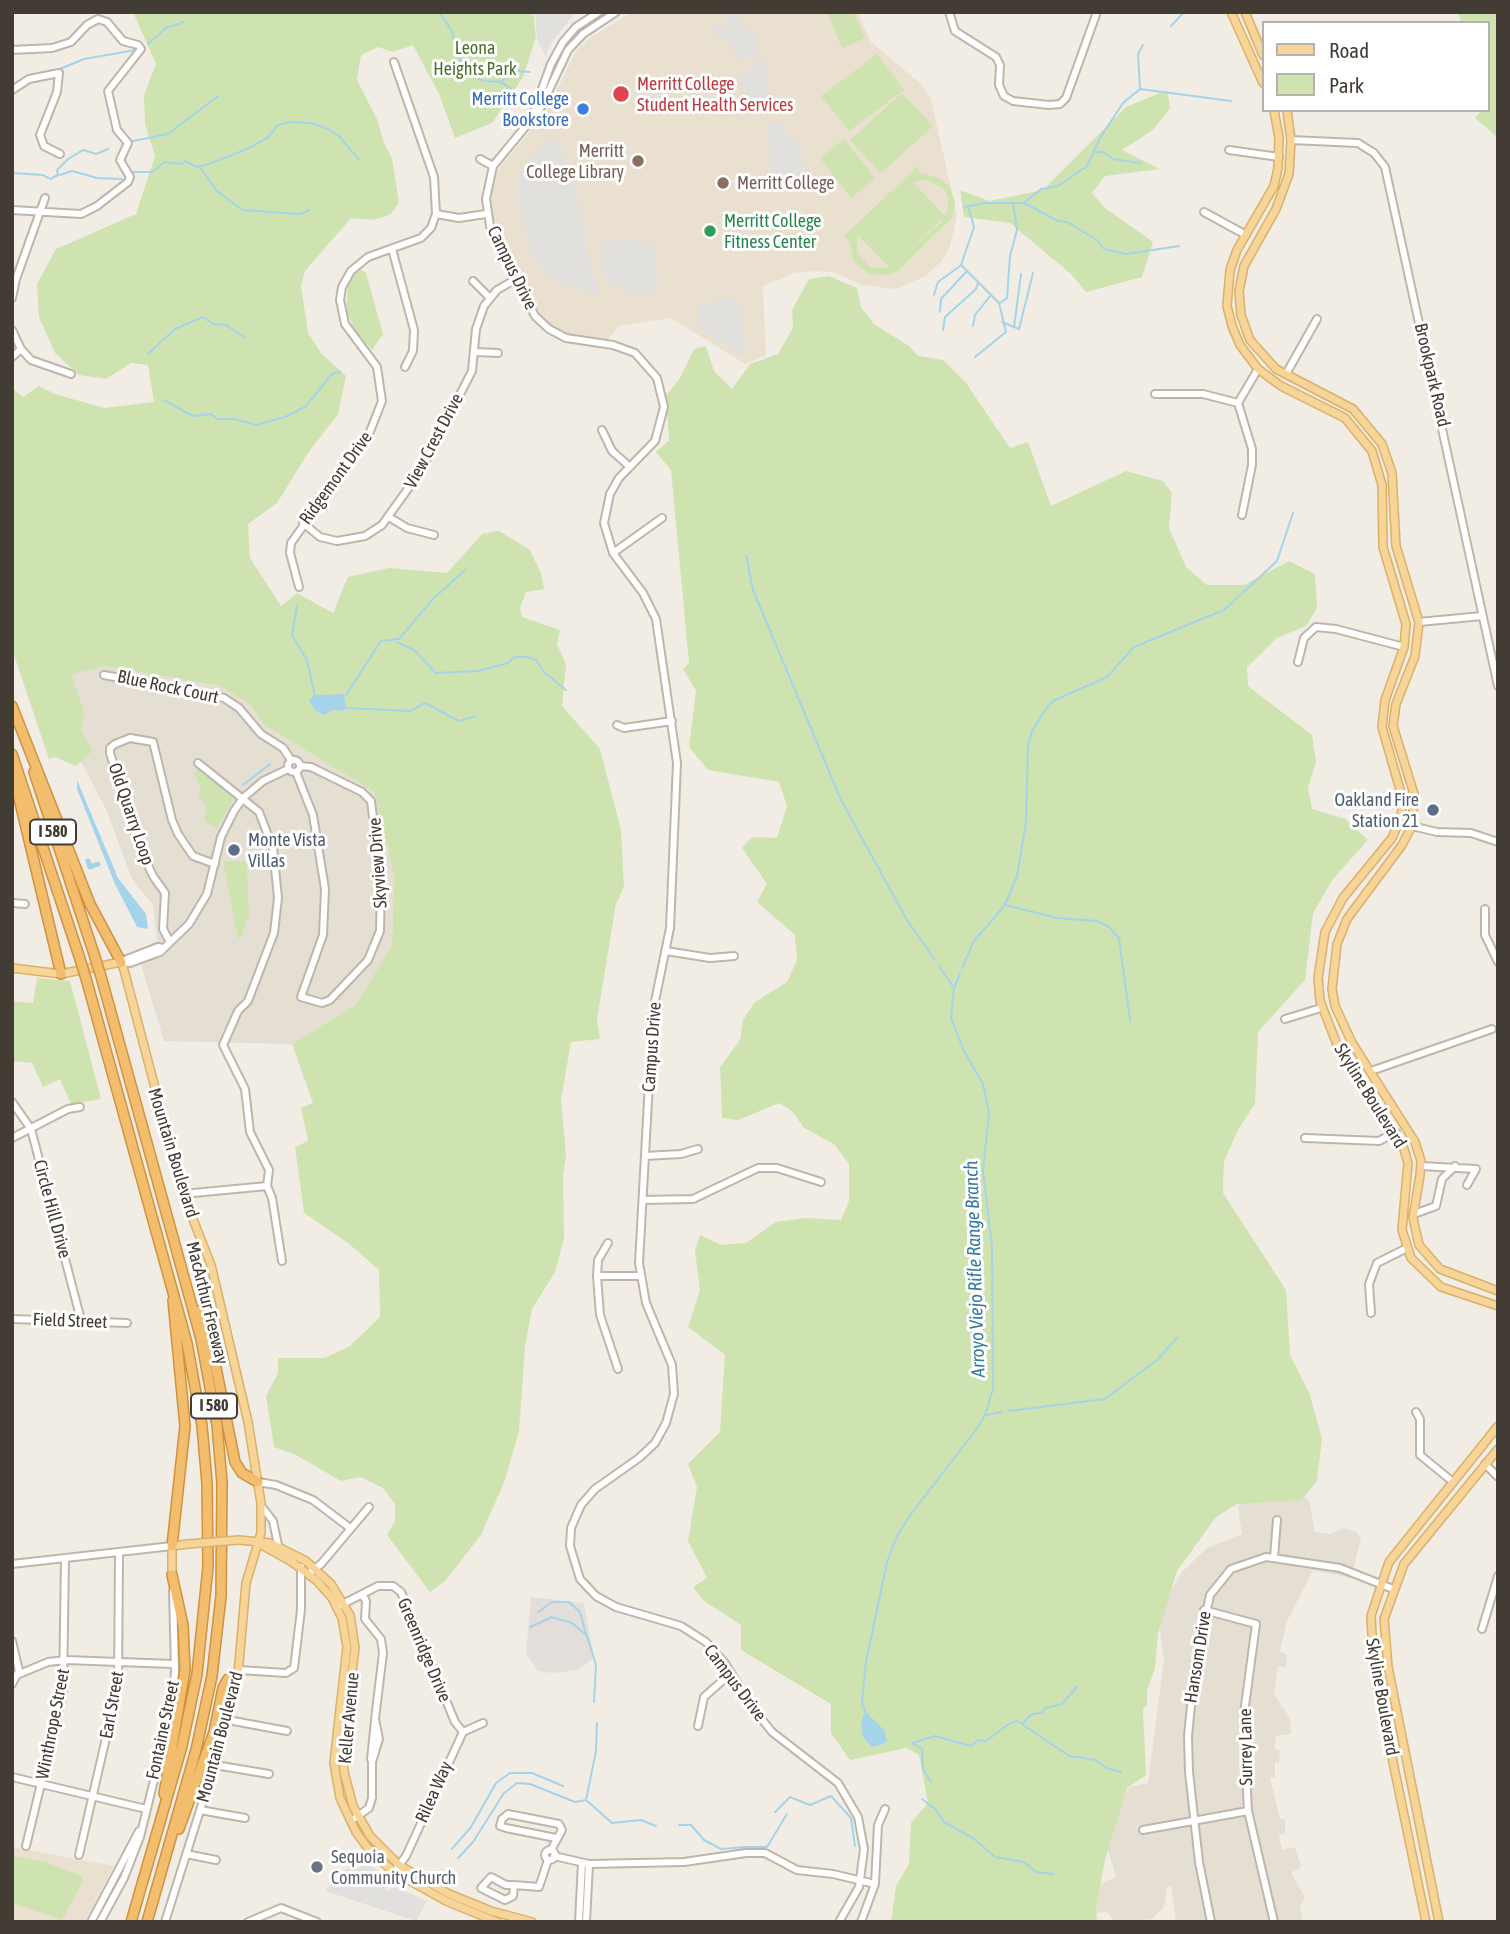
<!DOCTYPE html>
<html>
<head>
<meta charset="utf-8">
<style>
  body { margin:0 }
  #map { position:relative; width:1510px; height:1934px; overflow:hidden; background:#f1ede5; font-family:"Asap Condensed",sans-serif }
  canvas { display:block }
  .frame { position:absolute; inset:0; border:14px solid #433c35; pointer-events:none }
  .legend { position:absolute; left:1262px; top:21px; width:228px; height:91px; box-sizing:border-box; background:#fff; border:2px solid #b4b1ae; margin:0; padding:9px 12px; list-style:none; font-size:21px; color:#433c35 }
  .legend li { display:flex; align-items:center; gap:14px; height:35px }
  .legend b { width:35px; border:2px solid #b4b1ae }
</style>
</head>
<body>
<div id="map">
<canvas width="1510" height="1934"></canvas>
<div class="frame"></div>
<ul class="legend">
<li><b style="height:9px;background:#f7d598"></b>Road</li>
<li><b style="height:19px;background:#cfe3b0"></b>Park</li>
</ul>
</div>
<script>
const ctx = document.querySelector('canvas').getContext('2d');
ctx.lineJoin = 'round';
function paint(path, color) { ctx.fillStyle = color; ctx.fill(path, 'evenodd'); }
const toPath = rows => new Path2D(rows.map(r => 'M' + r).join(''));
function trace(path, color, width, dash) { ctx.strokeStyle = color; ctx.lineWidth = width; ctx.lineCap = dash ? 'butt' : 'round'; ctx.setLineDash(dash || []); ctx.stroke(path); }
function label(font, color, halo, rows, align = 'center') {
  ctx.font = font + ' "Asap Condensed",sans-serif'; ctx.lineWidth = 6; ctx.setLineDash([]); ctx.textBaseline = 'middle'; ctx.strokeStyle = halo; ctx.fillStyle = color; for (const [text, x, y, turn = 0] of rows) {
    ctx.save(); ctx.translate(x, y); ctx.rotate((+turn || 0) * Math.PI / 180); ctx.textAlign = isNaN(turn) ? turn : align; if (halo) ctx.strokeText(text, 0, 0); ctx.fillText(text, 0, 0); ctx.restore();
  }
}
paint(toPath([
  [106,666,219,686,249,703,264,725,374,792,394,876,392,946,355,1005,292,1044,164,1041,137,951,157,941,153,905,132,879,106,809,81,762,93,751,81,729,71,673],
  [1303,1495,1309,1501,1315,1532,1331,1534,1343,1528,1357,1533,1361,1538,1351,1578,1313,1570,1287,1621,1280,1651,1287,1655,1286,1668,1278,1666,1274,1694,1290,1718,1291,1734,1276,1736,1275,1749,1280,1751,1279,1763,1275,1763,1275,1777,1270,1778,1280,1819,1285,1819,1285,1833,1279,1836,1282,1850,1295,1847,1301,1867,1291,1873,1305,1897,1300,1906,1303,1922,1176,1922,1171,1886,1167,1887,1164,1907,1152,1919,1124,1922,1113,1920,1107,1912,1094,1913,1099,1885,1116,1877,1102,1830,1114,1804,1131,1787,1148,1783,1164,1660,1159,1624,1170,1592,1182,1572,1207,1548,1242,1534,1238,1507,1245,1499]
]), '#e5ded3');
paint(toPath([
  [531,1597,584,1603,594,1658,578,1670,553,1673,538,1671,526,1654]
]), '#e3deda');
paint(toPath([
  [632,12,858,12,870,41,921,84,931,99,957,215,950,247,940,263,926,276,895,289,862,285,833,272,814,271,794,273,763,286,766,355,745,364,671,318,619,326,607,340,567,334,544,323,493,218,491,192,495,177,502,165,546,112,576,51,590,38],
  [12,1847,114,1866,85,1922,12,1922]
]), '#e9e0d0');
paint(toPath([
  [133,12,533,12,536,37,523,77,492,123,455,138,439,94,413,45,393,52,378,47,361,55,357,80,377,119,384,143,392,158,399,203,391,214,373,220,351,218,305,271,301,286,308,333,321,353,346,376,338,414,308,453,277,503,248,524,250,558,281,606,297,593,333,613,348,577,389,568,447,573,482,534,499,531,529,549,541,573,544,589,526,592,520,608,522,617,560,630,557,644,566,665,562,706,600,749,621,830,624,887,616,904,597,1019,600,1039,571,1042,561,1100,566,1155,563,1175,564,1238,555,1272,532,1309,525,1346,519,1431,505,1480,481,1535,445,1581,430,1592,387,1535,395,1521,395,1504,383,1488,361,1477,341,1481,296,1455,274,1447,266,1396,278,1373,278,1358,325,1358,350,1346,380,1317,379,1270,348,1243,304,1213,295,1147,308,1141,301,1108,313,1103,292,1044,355,1005,392,946,394,876,374,792,264,725,249,703,219,686,106,666,71,674,85,714,81,729,93,751,76,766,55,757,49,759,12,649,12,388,23,397,39,386,55,394,104,408,154,402,148,365,131,363,106,379,79,375,55,353,39,317,37,284,56,249,136,214,155,156,145,124,144,95,156,64],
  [827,12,854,12,865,38,842,48],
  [1458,12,1498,12,1498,138,1475,118,1482,110,1487,110,1487,23,1461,23],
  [877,54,904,90,849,131,821,96],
  [1167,90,1170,108,1153,130,1122,150,1160,169,1105,176,1092,193,1105,208,1153,242,1142,277,1086,292,1071,274,1010,223,964,217,960,190,989,201,1043,190,1126,107],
  [902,93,933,126,881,173,850,140],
  [844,139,875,178,851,198,820,158],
  [918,166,920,173,940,178,950,188,955,202,952,218,898,271,883,276,868,273,854,262,849,241,843,237],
  [926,179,944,189,948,198,948,211,941,222,893,267,945,216,913,182],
  [913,182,858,235,890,268,871,268,857,253,857,236],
  [359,269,366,273,383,334,372,350,355,331,346,311,348,285],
  [829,276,857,288,861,307,874,324,909,346,918,356,943,360,966,383,1010,448,1028,442,1051,506,1126,471,1163,481,1172,493,1169,528,1186,567,1207,585,1244,585,1289,561,1315,574,1317,608,1306,626,1277,638,1247,667,1248,686,1312,735,1316,762,1308,787,1312,809,1345,819,1368,840,1333,879,1313,913,1305,980,1258,1032,1255,1104,1239,1128,1224,1161,1223,1193,1286,1290,1290,1355,1310,1395,1322,1439,1317,1481,1301,1500,1237,1504,1216,1517,1177,1571,1158,1634,1155,1669,1147,1690,1147,1704,1143,1710,1146,1775,1127,1788,1105,1860,1096,1908,1097,1922,891,1922,896,1886,909,1864,911,1823,928,1803,919,1755,906,1748,850,1760,831,1733,831,1704,741,1650,741,1625,704,1601,693,1587,707,1578,688,1541,697,1487,688,1464,720,1432,725,1355,688,1327,700,1290,695,1251,700,1235,721,1245,746,1243,776,1222,805,1218,841,1220,849,1201,849,1164,834,1144,804,1128,792,1111,779,1103,738,1120,722,1118,720,1067,740,1040,743,1020,755,1002,787,982,797,960,795,935,757,902,767,884,742,848,752,837,777,838,787,806,779,782,708,770,689,747,696,691,683,669,689,663,671,470,656,452,669,440,666,396,680,378,694,349,706,346,714,371,732,389,750,364,778,354,793,328,792,310,809,279],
  [197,769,205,772,233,794,234,799,217,828,204,821,207,807,199,797,200,786,194,774],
  [223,861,244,861,247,866,249,915,241,938,238,938],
  [37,978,70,981,101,1099,71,1104,60,1079,43,1087,32,1063,12,1061,12,1001,33,1003],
  [12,1856,45,1862,82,1876,82,1883,62,1920,12,1903]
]), '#cfe3b0');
paint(toPath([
  [535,12,576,12,550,44,546,57,537,39],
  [726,12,739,12,740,26,736,27,755,29,758,56,738,60,728,43,712,33,715,23,731,31,731,27,727,27],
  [766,60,770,105,767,106,764,113,750,114,745,86,740,86,739,71,752,69,753,61],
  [766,118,784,125,786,134,801,144,804,174,781,188,772,182],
  [553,136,560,143,583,216,589,262,598,288,594,296,549,277,531,252,521,218,517,196,520,174,533,154],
  [637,239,643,244,654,242,658,291,649,291,649,295,626,294,608,281,601,267,600,250,603,249,603,241],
  [735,298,737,304,741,305,746,355,742,356,700,329,698,304],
  [352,1863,358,1869,363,1863,381,1871,386,1891,395,1887,427,1901,416,1921,325,1891]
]), '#e2e0dd');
paint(toPath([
  [344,694,346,708,343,711,334,710,323,715,315,710,309,701,314,695],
  [77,780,118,878,146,914,148,929,137,927,115,884,77,789],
  [865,1711,884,1730,887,1741,881,1745,872,1747,863,1737,861,1724]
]), '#a5d3ea');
trace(toPath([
  [439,12,452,31,455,49,465,70,483,81,500,82,511,88],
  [1171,26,1184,12],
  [148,44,166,28,184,22],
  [60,69,84,59,136,50],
  [500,82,517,71,530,72],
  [1140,89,1231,101],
  [133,141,168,134,218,96],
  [1093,152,1103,152,1113,159,1140,163],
  [199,166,216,190,242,210,300,214,310,210],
  [133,172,152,172,165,162,182,164,185,161,197,167,209,164,247,149,267,138,278,125,290,122,310,123,326,128,339,136,359,160],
  [12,173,43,175,50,179,58,175,57,170,68,159,83,150,96,154,108,149],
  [60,175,72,171,97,178,122,179],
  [1024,203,1041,189,1058,186,1087,166,1100,138,1123,103,1140,89,1138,54,1143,45],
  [968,206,974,227,961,265,999,303,1006,332,975,357],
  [964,207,985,203,1024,203,1058,221,1067,222,1097,240,1104,249,1126,254,1179,246],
  [934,295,938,282,960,266],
  [1000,303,1007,298,1010,256,1017,230,1013,203],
  [940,312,941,299,966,272],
  [1002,322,1019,329,1033,273],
  [973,326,975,315,991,295],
  [1014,327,1021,274],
  [943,330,945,317,976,289,978,283],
  [148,354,175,329,203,317,213,324,226,325,244,337],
  [164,400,193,416,211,414,218,419,235,419,256,425,285,417,305,407,332,374,340,372],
  [746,555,753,590,841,800,907,920,935,960],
  [297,606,292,635,307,660,315,696],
  [397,642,414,650,436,673,478,671,508,663,514,657,527,657,536,660,544,672,566,690],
  [346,695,381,641,399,639,432,600,465,570],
  [346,708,410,711,425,703,459,721,476,716],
  [243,785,270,764],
  [1005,905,1057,918,1097,921,1109,927,1119,938,1130,1020],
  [939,966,954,988],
  [962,968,974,941,1005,905,1017,876,1026,822,1028,745,1032,731,1046,709,1053,701,1107,677,1134,647,1224,610,1277,561,1293,513],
  [1009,1411,1105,1399,1158,1359,1177,1338],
  [986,1415,1002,1412],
  [538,1612,552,1602,569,1602,580,1612,586,1634],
  [551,1617,572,1623,587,1636,596,1665,594,1702],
  [530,1627,550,1618],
  [865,1711,862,1703,866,1662,887,1562,897,1536,911,1514,976,1430,985,1415,993,1389,992,1246,983,1171,989,1113,983,1084,964,1051,951,1018,954,988,960,974],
  [1022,1724,1069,1756,1096,1760,1106,1768,1121,1772],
  [912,1743,935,1736,971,1746,979,1740,986,1741,1009,1724,1017,1721,1022,1724,1032,1714,1041,1713,1046,1708,1062,1704,1077,1687],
  [913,1744,922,1749,923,1769,931,1782],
  [922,1799,935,1809,944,1822,973,1838,995,1857,1024,1862,1036,1872,1054,1874],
  [586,1800,596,1751,597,1723],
  [775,1812,790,1797,810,1805,831,1796,851,1818,855,1846],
  [679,1825,691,1825,704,1840,721,1849,747,1847],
  [747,1847,767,1847,787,1814],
  [452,1849,471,1827,496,1783,510,1773,532,1773,563,1786],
  [458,1858,473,1842,504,1793,517,1783,530,1784,575,1802,586,1800,612,1823,641,1820,656,1826]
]), '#a5d3ea', 2);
trace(toPath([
  [88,861,90,867,98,864]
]), '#a5d3ea', 5);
const minor = toPath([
  [616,12,583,34,568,50,540,109,493,166,486,199,490,226,535,316,549,329,566,338,613,345,635,353,657,378,664,407,655,441,619,478,610,494,604,523,613,553,643,593,656,619,677,763,670,928,653,1011,639,1263,646,1303,672,1365,674,1394,666,1423,655,1443,639,1458,595,1489,581,1505,571,1528,570,1546,580,1579,596,1596,616,1607,681,1626,706,1642,724,1662,753,1708,772,1732,838,1783,858,1817,864,1849,859,1887,839,1922],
  [949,12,955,31,996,57,1000,65,999,85,1004,96,1013,101,1049,105,1060,104,1066,98,1097,12],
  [12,50,52,48,71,42,87,25,98,19,107,22,123,41,138,45,141,49,108,91,117,130,128,143,120,160,130,177,128,182,97,206,81,214,12,210],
  [12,90,29,79,59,73,57,92,40,135,44,146,60,154],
  [533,114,551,64,563,42,576,27,599,12],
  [1291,140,1358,143,1374,153,1385,167,1498,686],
  [1229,150,1279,157],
  [480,159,493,166],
  [1204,212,1246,235],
  [436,214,459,218,486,214],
  [392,249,414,330,413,351,405,367],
  [473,281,489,297],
  [12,298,16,279,45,198],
  [12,330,21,349,31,360,71,374],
  [476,352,498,353],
  [12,357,21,349],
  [1286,374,1317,319],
  [1155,394,1203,394,1238,403],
  [602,430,612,451,630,467],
  [1242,515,1252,465,1252,449,1238,403,1258,369],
  [389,517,407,528,434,535],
  [303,523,320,537,337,541,365,536,382,525,420,472,472,371,476,329,484,306,497,290,516,279],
  [613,553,662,518],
  [299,587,290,553,291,543,369,434,382,401,377,367,345,324,340,300,342,287,351,271,368,257,421,238,431,228,436,214,434,177,394,62],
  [1419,622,1482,616],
  [1298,662,1304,638,1316,627,1336,629,1404,647],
  [104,675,224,698,239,708,261,734,283,748,291,760],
  [617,725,624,728,672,721],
  '288 766a6 6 0 1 1 12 0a6 6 0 1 1-12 0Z',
  [198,763,259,812,273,848,278,898,274,933,248,1001,238,1011,223,1045,245,1089,250,1132,269,1170,267,1186,272,1198,282,1261],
  [296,772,313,815,325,889,323,935,301,997,322,1003,330,1000,368,960,380,931,381,884,371,801,362,792,311,767,300,766],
  [1399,823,1437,832,1471,833,1498,842],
  [12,903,25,904],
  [1485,909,1485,935,1498,962],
  [170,942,163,929,165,893,153,876,138,844,110,753,110,748,115,744,130,738,153,742,172,820,178,834,193,856,215,864],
  [666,951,710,958,734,956],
  [122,961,158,947,163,948],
  [121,962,130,963,160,952,189,924,207,894,221,837,234,811,243,798,263,781,288,769],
  [1285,1019,1321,1008],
  [1371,1071,1492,1029],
  [12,1102,31,1129,81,1320],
  [12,1138,68,1109,80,1107],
  [1305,1138,1379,1141,1396,1132],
  [645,1156,681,1154,698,1149],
  [1421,1166,1476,1169,1467,1185],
  [183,1194,267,1186],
  [643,1200,693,1199,758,1168,777,1168,821,1182],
  [1414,1214,1436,1206,1442,1179,1455,1166],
  [597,1276,598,1260,608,1243],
  [1371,1313,1369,1284,1377,1263,1405,1249],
  [12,1319,127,1323],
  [618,1369,600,1315,597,1276,640,1276],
  [1416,1412,1420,1419,1420,1455,1453,1482],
  [1485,1464,1498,1477],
  [258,1482,276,1485,313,1500,350,1528],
  [262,1507,273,1521,278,1545],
  [1274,1557,1277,1520],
  [12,1564,172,1546],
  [308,1574,321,1564,369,1507],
  [339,1606,378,1586,393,1586,401,1592,455,1722,463,1732],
  [1204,1610,1256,1624,1245,1706,1245,1752,1248,1811,1274,1922],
  [1482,1629,1498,1576],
  [12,1641,19,1671,12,1684],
  [239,1670,286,1673,294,1668,301,1610,301,1567],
  [12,1677,48,1662,66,1660,173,1664],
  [228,1720,287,1731],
  [698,1726,704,1697,731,1673],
  [371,1759,375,1721],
  [215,1765,269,1774],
  [12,1777,146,1809],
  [200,1810,245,1818],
  [355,1818,369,1808,372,1798,372,1762,379,1739,375,1719,383,1653,381,1639,365,1619,366,1601,362,1594],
  [1143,1830,1248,1811],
  [26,1846,63,1692,65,1558],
  [551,1850,562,1830,559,1824,508,1814,502,1819,500,1826,506,1828,556,1838],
  '545 1855a5 5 0 1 1 10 0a5 5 0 1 1-10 0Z',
  [186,1854,216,1860],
  [79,1855,118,1686,119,1552],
  [554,1856,589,1864,684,1862,746,1853,765,1853,797,1870,833,1874,875,1884],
  [394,1872,406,1856,463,1732,483,1723],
  [514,1885,513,1896,505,1900,481,1888,491,1877,506,1885,514,1885,539,1887,548,1860],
  [91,1922,139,1831],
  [100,1922,124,1878,140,1837,171,1711,175,1672,173,1591],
  [165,1922,223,1737,238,1675],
  [248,1922,281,1908,317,1922],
  [579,1922,582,1863],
  [586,1922,589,1864],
  [861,1922,875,1884,878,1825,885,1809],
  [1211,1922,1199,1862,1189,1772,1188,1736,1195,1665,1210,1595,1231,1569,1266,1557,1340,1568,1393,1589]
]);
const major = toPath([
  [1231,12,1263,83],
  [1245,12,1263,55],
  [1274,110,1279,138,1278,168,1274,186,1237,250,1230,270,1227,306,1232,326,1240,345,1258,369,1281,386,1345,418,1372,451,1382,485,1383,547,1406,624,1404,647,1385,700,1382,727,1403,800,1401,817,1392,838,1343,898,1325,932,1318,978,1320,1001,1338,1047,1403,1146,1408,1163,1402,1230,1411,1258,1441,1287,1498,1306],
  [1287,110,1291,140,1289,174,1276,209,1244,266,1239,291,1241,315,1250,340,1276,369,1353,409,1382,444,1392,473,1396,546,1419,622,1415,656,1396,704,1393,726,1414,794,1412,826,1402,845,1347,919,1337,944,1332,989,1335,1006,1352,1043,1415,1142,1421,1161,1420,1175,1413,1218,1419,1245,1440,1269,1498,1291],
  [12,968,61,974,121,962,124,970,183,1194,211,1265,248,1422,261,1503,261,1533,246,1583,238,1675],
  [239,1540,270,1543,306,1561,331,1584,350,1615,355,1648,343,1744,344,1772,353,1806,370,1836,399,1865,449,1894,491,1911,532,1922],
  [258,1543,292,1562,317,1581,332,1598,342,1618,347,1647,334,1763,340,1798,356,1832,370,1851,394,1872,446,1901,497,1922],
  [172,1575,172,1546,188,1544],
  [1426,1922,1374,1670,1371,1616,1389,1562,1498,1426],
  [1439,1922,1388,1667,1384,1619,1404,1564,1498,1449]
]);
const highway = toPath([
  [12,706,90,904,121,962],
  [12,754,80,959],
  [34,772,95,957],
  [17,777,17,790,61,974],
  [102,980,201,1339,217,1425,222,1483,221,1596,212,1676,196,1750,147,1922],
  [87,982,187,1343,202,1426,207,1483,208,1567,197,1674,182,1746,131,1922],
  [199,1311,215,1363,235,1462,242,1473,258,1482],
  [172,1546,185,1426,173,1300],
  [164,1794,185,1670,183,1625,172,1575],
  [179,1829,214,1732,223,1688,228,1679,238,1675]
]);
trace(minor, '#bfb6ab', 10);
trace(major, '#dab16a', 10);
trace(highway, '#d1913f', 12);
trace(minor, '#fff', 6);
trace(major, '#f7d598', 7);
trace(highway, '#f3bd6e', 9);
const majorBridge = toPath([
  [188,1544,239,1540]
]);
const highwayBridge = toPath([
  [95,957,102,980],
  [80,959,87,982]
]);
trace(majorBridge, '#dab16a', 10, []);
trace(highwayBridge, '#d1913f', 12, []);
trace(majorBridge, '#f7d598', 7);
trace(highwayBridge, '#f3bd6e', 9);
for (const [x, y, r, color] of [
  [621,94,9,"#e0444e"],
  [583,109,7,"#3f7fe0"],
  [638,161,7,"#8d6e63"],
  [723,183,7,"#8d6e63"],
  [710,231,7,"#2e9e5b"],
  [1433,810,7,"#5c6f8a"],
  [234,850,7,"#5c6f8a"],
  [317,1867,7,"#6b7280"]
]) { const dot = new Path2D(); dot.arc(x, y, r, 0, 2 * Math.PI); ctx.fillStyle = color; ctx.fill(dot); trace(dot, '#fff', 2.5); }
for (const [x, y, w] of [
  [53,832,46],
  [214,1406,46]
]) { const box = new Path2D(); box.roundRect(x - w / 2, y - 12.5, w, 25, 5); ctx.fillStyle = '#fff'; ctx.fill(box); trace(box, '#433c35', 2); }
label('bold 16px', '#433c35', null, [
  ["I 580",53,832],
  ["I 580",214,1406]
]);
label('18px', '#4b702d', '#fff', [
  ["Leona",475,48],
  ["Heights Park",475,69]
]);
label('18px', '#be3a42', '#fff', [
  ["Merritt College",637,84],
  ["Student Health Services",637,105]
], 'left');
label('18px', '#366cbe', '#fff', [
  ["Merritt College",569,99],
  ["Bookstore",569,120]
], 'right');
label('18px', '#785e54', '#fff', [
  ["Merritt",624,151],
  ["College Library",624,172],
  ["Merritt College",737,183,"left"]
], 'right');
label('18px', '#27864d', '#fff', [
  ["Merritt College",724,221],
  ["Fitness Center",724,242]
], 'left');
label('18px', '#433c35', '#fff', [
  ["Campus Drive",512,268,64],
  ["Brookpark Road",1432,375,77],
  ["View Crest Drive",434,441,-62],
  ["Ridgemont Drive",336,478,-54],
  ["Blue Rock Court",168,687,12],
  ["Old Quarry Loop",131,814,71],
  ["Skyview Drive",378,863,-94],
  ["Campus Drive",652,1047,-86],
  ["Skyline Boulevard",1370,1096,58],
  ["Mountain Boulevard",173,1153,73],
  ["Circle Hill Drive",52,1209,75],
  ["MacArthur Freeway",207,1303,76],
  ["Field Street",70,1321,2],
  ["Greenridge Drive",424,1650,67],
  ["Hansom Drive",1198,1657,-81],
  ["Campus Drive",735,1683,53],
  ["Skyline Boulevard",1382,1697,80],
  ["Earl Street",112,1705,-80],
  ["Keller Avenue",349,1718,-85],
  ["Winthrope Street",53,1724,-79],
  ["Fontaine Street",163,1730,-78],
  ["Mountain Boulevard",220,1737,-75],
  ["Surrey Lane",1246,1747,-91],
  ["Rilea Way",434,1792,-66]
]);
label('18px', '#4e5e75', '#fff', [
  ["Oakland Fire",1419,800],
  ["Station 21",1419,821],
  ["Monte Vista",248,840,"left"],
  ["Villas",248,861,"left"]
], 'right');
label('18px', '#5b616d', '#fff', [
  ["Sequoia",331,1857],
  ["Community Church",331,1878]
], 'left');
label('italic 19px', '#357a9f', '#fff', [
  ["Arroyo Viejo Rifle Range Branch",975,1269,-92]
]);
</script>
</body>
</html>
